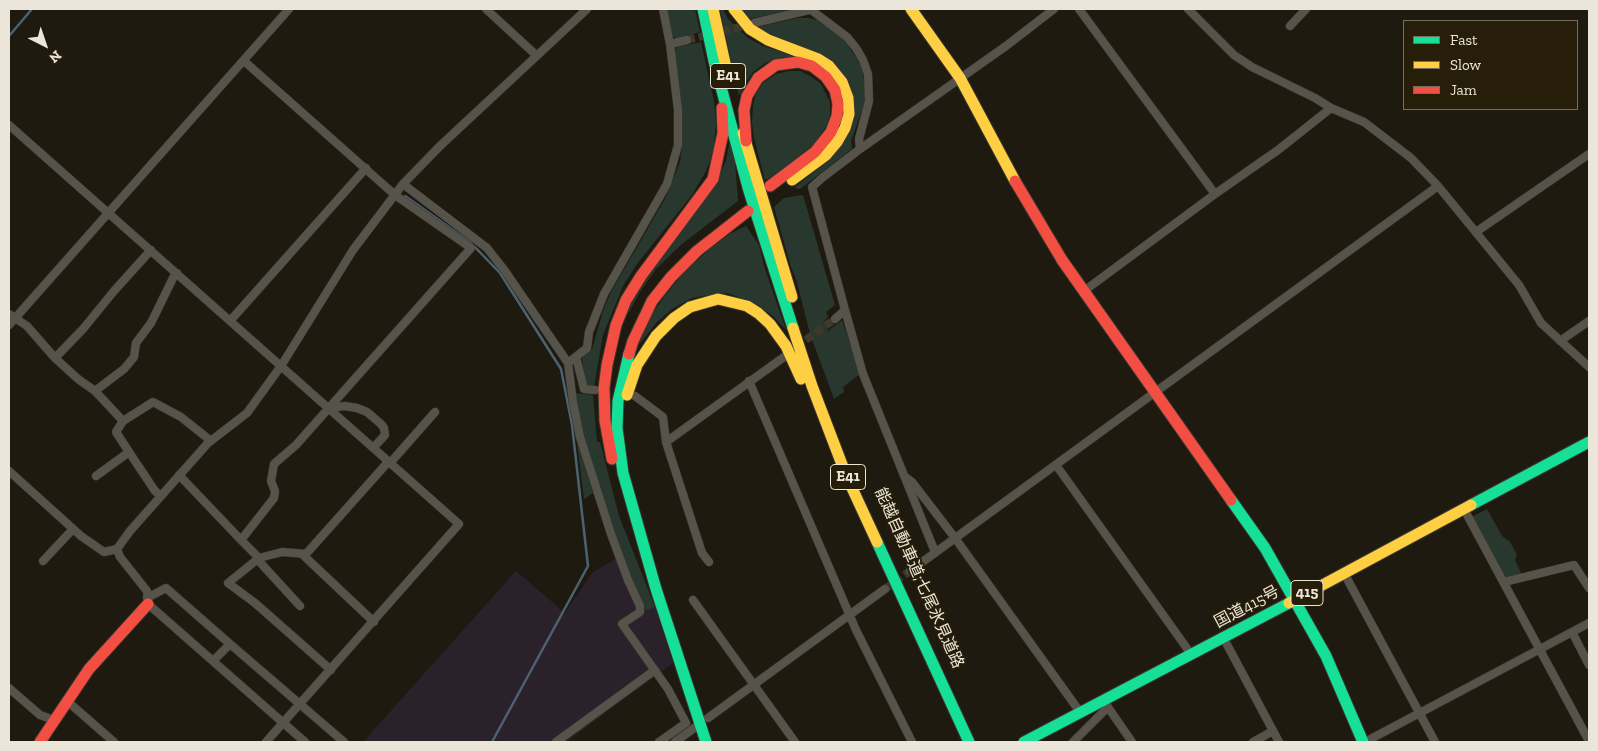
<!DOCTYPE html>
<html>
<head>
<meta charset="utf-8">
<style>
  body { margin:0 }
  #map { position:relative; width:1598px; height:751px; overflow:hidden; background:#1f1a0f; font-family:"Zilla Slab",serif }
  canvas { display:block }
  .frame { position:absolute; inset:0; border:10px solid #ebe6d9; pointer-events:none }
  .legend { position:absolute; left:1403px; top:20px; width:175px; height:90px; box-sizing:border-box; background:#261e08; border:1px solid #756e5c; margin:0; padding:6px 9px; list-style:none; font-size:15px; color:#ebe6d9 }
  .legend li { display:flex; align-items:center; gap:10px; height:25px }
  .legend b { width:25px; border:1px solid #756e5c }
  .north { position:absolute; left:20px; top:20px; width:50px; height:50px; -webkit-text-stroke:4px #261e08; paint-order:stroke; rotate:139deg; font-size:14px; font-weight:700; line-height:20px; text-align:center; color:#ebe6d9 }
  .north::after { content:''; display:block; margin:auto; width:18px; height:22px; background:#ebe6d9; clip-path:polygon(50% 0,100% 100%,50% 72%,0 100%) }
</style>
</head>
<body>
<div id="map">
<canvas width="1598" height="751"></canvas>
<div class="frame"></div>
<ul class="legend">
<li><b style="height:6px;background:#16e098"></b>Fast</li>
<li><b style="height:6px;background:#ffcf43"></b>Slow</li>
<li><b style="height:6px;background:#f24e42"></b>Jam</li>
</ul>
<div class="north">N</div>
</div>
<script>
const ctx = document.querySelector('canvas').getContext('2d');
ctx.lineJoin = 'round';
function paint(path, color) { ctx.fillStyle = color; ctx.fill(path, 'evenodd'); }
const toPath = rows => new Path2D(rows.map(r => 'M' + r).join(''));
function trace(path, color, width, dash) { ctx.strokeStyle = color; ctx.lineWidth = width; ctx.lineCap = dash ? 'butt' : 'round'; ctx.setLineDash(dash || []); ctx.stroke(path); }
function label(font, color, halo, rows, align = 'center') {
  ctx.font = font + ' "Zilla Slab","Noto Sans JP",serif'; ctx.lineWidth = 4; ctx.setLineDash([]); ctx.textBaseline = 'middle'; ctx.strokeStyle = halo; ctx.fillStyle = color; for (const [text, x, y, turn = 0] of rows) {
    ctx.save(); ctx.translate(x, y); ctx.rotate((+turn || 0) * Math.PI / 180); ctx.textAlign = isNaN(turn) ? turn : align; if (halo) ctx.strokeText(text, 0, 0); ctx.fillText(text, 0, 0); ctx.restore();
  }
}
paint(toPath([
  [622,555,646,611,655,607,673,663,566,742,363,742,516,571,565,613,592,573]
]), '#2b212b');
paint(toPath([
  [666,9,695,9,700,32,677,39,671,35],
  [720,9,723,9,728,19,748,38,763,46,797,57,783,57,765,63,753,72,745,84,739,96],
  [737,9,787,9,785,12,747,19],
  [798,18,808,18,817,20,838,34,848,45,862,67,866,91,864,104,851,141,852,149,800,189,794,188,824,164,854,105,780,39,757,27],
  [701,42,714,101,716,122,714,146,711,158,706,171,692,195,637,264,623,286,603,335,594,387,586,385,582,358,592,349,603,311,611,292,666,197,680,162,682,146,682,118,673,53,677,47],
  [789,71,800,71,812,77,821,84,830,102,830,114,828,124,814,144,777,174,765,180,754,138,752,122,753,105,756,94,763,83,776,74],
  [730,140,735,162,738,201,682,244,656,269,640,292,621,326,634,297,715,184,726,161],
  [803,195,835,305,826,312,828,317,823,322,828,331,842,320,860,374,843,387,844,392,834,399,810,334,797,282,790,264,774,207,784,198],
  [746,226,759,245,764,266,786,330,773,316,756,304,728,293,709,295,692,298,672,309,657,322,638,346,652,314,666,294,685,271,711,248,731,233],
  [575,393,593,395,597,442,600,442,619,516,655,607,646,611,621,553,596,481,583,435],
  [577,442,593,493,584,499],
  [1487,509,1502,536,1510,542,1517,555,1515,560,1521,573,1520,577,1505,581,1470,518]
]), '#29382f');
trace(toPath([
  [9,36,32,9],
  [405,196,470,242,500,273,561,369,572,425,588,566,492,742]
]), '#4a6273', 2.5);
trace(toPath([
  [687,40,748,25],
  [796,347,835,319],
  [885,589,910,571]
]), '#3e392d', 8, [8, 4]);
const street = toPath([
  [486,9,536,55],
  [810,9,847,37,856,48,863,60,868,74,869,101,859,139,860,149],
  [1079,9,1215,194],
  [1188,9,1234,55,1252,67,1315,98,1331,108,1364,122,1411,158,1438,186,1519,285,1541,323,1589,367],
  [754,23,813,9],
  [1290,26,1306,9],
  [670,44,687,40],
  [244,61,395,195,471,248,296,445,274,464,271,481,275,491,274,498,241,540,259,558,228,583,255,603,331,670],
  [9,125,459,524,266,742],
  [403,184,487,248,505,271,568,363,573,402,580,437,611,534,628,580,640,606,640,612,622,624,668,689,686,723,659,742],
  [1476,232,1589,154],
  [1084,291,1215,194,1278,150,1331,108],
  [9,314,27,326,55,358,78,379,95,391,123,421,153,402,181,417,211,441],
  [835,319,845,310],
  [230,321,366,168],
  [9,325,289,9],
  [1560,341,1589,321],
  [576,357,584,389,595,390],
  [55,358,83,329,114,291,151,250],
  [568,363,587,348,589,332,604,294,667,184,678,145,678,110,670,44,663,9],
  [749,381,856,630,912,742],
  [95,391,124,369,134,357,136,343,151,323,173,278,177,273],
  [635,396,663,417,666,442,702,553,709,562],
  [329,408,345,406,357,408,367,412,381,424,384,428,385,435,374,447],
  [666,442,784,357],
  [129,452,155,491,161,496],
  [391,462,435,412],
  [1056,465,1191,654],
  [9,471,81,536,104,552,117,549,130,531,208,443,247,413,281,366,353,250,403,184,440,146,587,9],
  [179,475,241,540],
  [96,476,129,452,116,432,123,421],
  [904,476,912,482,955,538,1080,712],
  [1464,509,1589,741],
  [117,549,120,557,147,591,148,604,305,742],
  [935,552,863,374,845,310,812,187,822,178,860,149,1006,46,1054,9],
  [302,554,374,622],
  [259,558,282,552,306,554,389,461],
  [257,559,300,606],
  [43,561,73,529],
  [910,571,1438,186],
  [1344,573,1435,742],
  [1504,582,1574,565,1589,588],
  [147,598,166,588,230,644,213,661],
  [693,600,795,742],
  [1572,632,1589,665],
  [1223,637,1279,742],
  [230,644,344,742],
  [9,688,40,715,54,720],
  [1103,700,1132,742],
  [67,701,114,742],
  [708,718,885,589],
  [556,742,655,670],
  [675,742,697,726],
  [1073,742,1108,707],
  [1253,742,1273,731],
  [1365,742,1589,623]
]);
const fast = toPath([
  [703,9,714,61,749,191,793,328],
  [629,354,618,401,617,428,623,473,656,589,706,742],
  [1231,500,1265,548,1326,656,1363,742],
  [1471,505,1589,442],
  [877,542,969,742],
  [1024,742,1289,603]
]);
const slow = toPath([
  [713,9,729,81],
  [734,9,750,29,768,40,818,59,829,66,842,82,848,98,849,114,845,128,837,142,826,155,792,180],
  [911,9,960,78,1015,181],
  [743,133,792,297],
  [793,328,812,386,846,475,877,542],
  [627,395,637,365,656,336,674,318,690,307,718,299,747,306,758,313,770,324,786,346,801,379],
  [1289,603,1471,505]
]);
const jam = toPath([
  [746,141,744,110,747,96,758,78,776,65,798,62,812,66,826,77,835,90,838,104,837,116,831,132,815,152,770,186],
  [1015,181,1062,260,1231,500],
  [629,354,633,341,652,301,671,277,697,251,748,211],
  [612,459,605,421,604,388,607,365,616,325,626,300,641,276,713,179,723,133,722,108],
  [40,742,89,669,148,604]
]);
trace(street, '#3a372f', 9);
trace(fast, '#3a372f', 13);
trace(slow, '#3a372f', 13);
trace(jam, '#3a372f', 13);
trace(street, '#56534a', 8);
trace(fast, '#16e098', 11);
trace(slow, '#ffcf43', 11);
trace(jam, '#f24e42', 11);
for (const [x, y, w] of [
  [728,76,35],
  [848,477,35],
  [1307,593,32]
]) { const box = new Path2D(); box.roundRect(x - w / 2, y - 12.5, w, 25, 4); ctx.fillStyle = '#261e08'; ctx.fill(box); trace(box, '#ebe6d9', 1); }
label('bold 15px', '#ebe6d9', null, [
  ["E41",728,76],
  ["E41",848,477],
  ["415",1307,593]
]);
label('16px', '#ebe6d9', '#261e08', [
  ["能越自動車道;七尾氷見道路",919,578,66],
  ["国道415号",1247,607,-28]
]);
</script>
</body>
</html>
